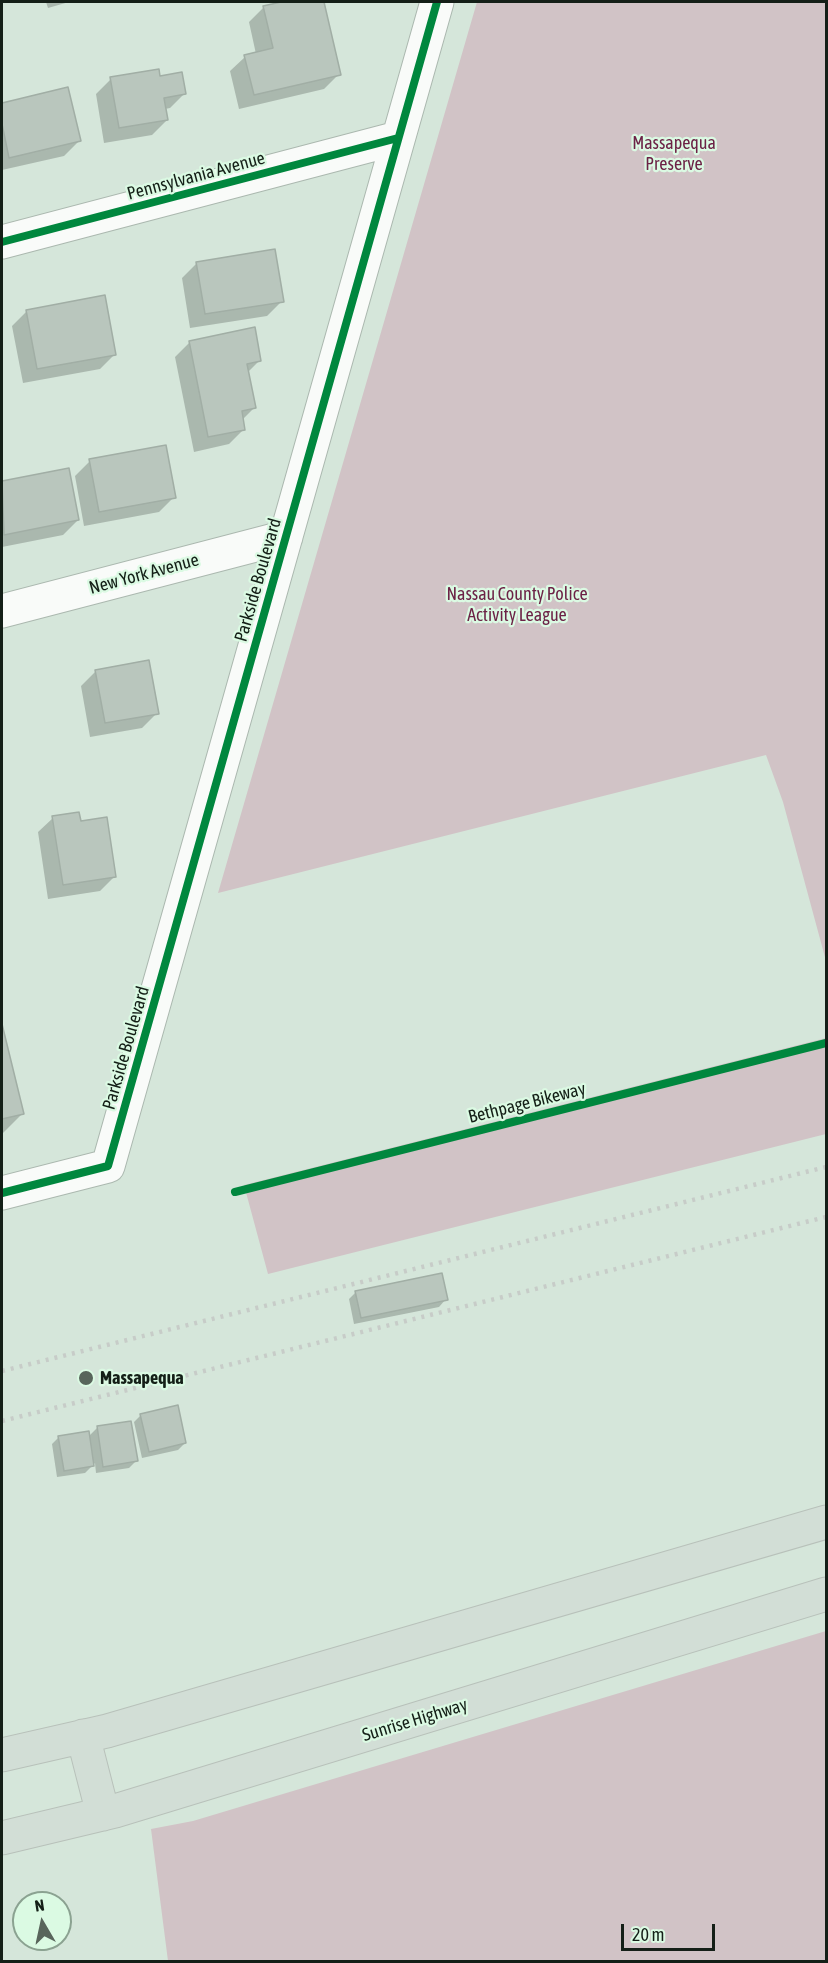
<!DOCTYPE html>
<html>
<head>
<meta charset="utf-8">
<style>
  body { margin:0 }
  #map { position:relative; width:828px; height:1963px; overflow:hidden; background:#d5e6da; font-family:"Asap Condensed",sans-serif }
  canvas { display:block }
  .frame { position:absolute; inset:0; border:3px solid #141f17; pointer-events:none }
  .north { position:absolute; left:12px; top:1891px; width:60px; height:60px; box-sizing:border-box; background:#dbfae3; border:2px solid #8ba291; border-radius:50%; rotate:351deg; font-size:16px; font-weight:700; line-height:24px; text-align:center; color:#141f17 }
  .north::after { content:''; display:block; margin:auto; width:21px; height:27px; background:#58655b; clip-path:polygon(50% 0,100% 100%,50% 72%,0 100%) }
  .scale { position:absolute; left:621px; top:1924px; width:94px; height:27px; box-sizing:border-box; border:3px solid #141f17; border-top:0; padding-left:8px; font-size:18px; line-height:21px; white-space:nowrap; color:#141f17; -webkit-text-stroke:4px #dbfae3; paint-order:stroke }
</style>
</head>
<body>
<div id="map">
<canvas width="828" height="1963"></canvas>
<div class="frame"></div>
<div class="north">N</div>
<div class="scale">20 m</div>
</div>
<script>
const ctx = document.querySelector('canvas').getContext('2d');
ctx.lineJoin = 'round';
function paint(path, color) { ctx.fillStyle = color; ctx.fill(path, 'evenodd'); }
const toPath = rows => new Path2D(rows.map(r => 'M' + r).join(''));
function trace(path, color, width, dash) { ctx.strokeStyle = color; ctx.lineWidth = width; ctx.lineCap = dash ? 'butt' : 'round'; ctx.setLineDash(dash || []); ctx.stroke(path); }
function label(font, color, halo, rows, align = 'center') {
  ctx.font = font + ' "Asap Condensed",sans-serif'; ctx.lineWidth = 4.5; ctx.setLineDash([]); ctx.textBaseline = 'middle'; ctx.strokeStyle = halo; ctx.fillStyle = color; for (const [text, x, y, turn = 0] of rows) {
    ctx.save(); ctx.translate(x, y); ctx.rotate((+turn || 0) * Math.PI / 180); ctx.textAlign = isNaN(turn) ? turn : align; if (halo) ctx.strokeText(text, 0, 0); ctx.fillText(text, 0, 0); ctx.restore();
  }
}
paint(toPath([
  [477,2,826,2,826,961,783,802,766,755,218,893],
  [826,1038,826,1134,268,1274,244,1185],
  [826,1631,826,1961,168,1961,151,1829,193,1821]
]), '#d1c3c6');
paint(toPath([
  [46,2,69,2,48,8],
  [287,2,322,2,339,74,324,89,239,109,230,71,245,57,256,54,249,22,264,7],
  [159,78,185,93,170,108,165,109,167,120,152,135,104,143,96,94,111,79],
  [67,89,79,141,64,156,2,170,2,104],
  [197,263,282,301,267,316,190,328,182,278],
  [27,311,115,354,100,369,23,383,12,326],
  [190,342,260,360,247,373,254,408,242,420,244,429,229,444,194,452,175,357],
  [90,461,174,497,159,512,84,526,75,476],
  [67,469,78,520,63,535,2,547,2,482],
  [96,671,157,713,142,728,90,737,81,686],
  [53,818,79,823,115,876,100,891,48,899,38,832],
  [2,1030,23,1113,2,1134],
  [356,1292,446,1299,439,1307,354,1324,349,1299],
  [141,1415,185,1443,178,1450,142,1458,134,1422],
  [97,1428,136,1461,129,1468,96,1473,95,1463,85,1473,57,1477,52,1444,59,1437,88,1437]
]), '#0003');
const building = toPath([
  [281,2,324,2,341,75,254,95,244,55,273,48,263,6,281,2],
  [159,69,160,76,182,72,186,94,164,98,168,120,119,128,110,77,159,69],
  [68,87,81,141,9,158,2,124,2,103,68,87],
  [275,249,284,302,205,314,196,262,275,249],
  [105,295,116,355,37,369,26,310,105,295],
  [255,327,261,361,247,364,256,408,242,411,245,430,208,437,189,341,255,327],
  [166,445,176,498,99,512,89,459,166,445],
  [69,468,79,520,4,535,2,481,69,468],
  [149,660,159,714,105,723,95,670,149,660],
  [79,812,81,821,107,817,116,877,63,885,52,816,79,812],
  [2,1024,24,1114,2,1119,2,1024],
  [442,1273,448,1300,361,1318,355,1291,442,1273],
  [178,1405,186,1443,149,1452,140,1414,178,1405],
  [131,1421,138,1461,103,1467,97,1426,131,1421],
  [89,1431,94,1466,64,1471,58,1436,89,1431]
]);
paint(building, '#b9c6bd');
trace(building, '#a1aea5', 1.5);
const minor = toPath([
  [2,242,398,138],
  [2,611,286,537],
  [2,1193,108,1166,437,2]
]);
const highway = toPath([
  [83,1736,103,1814],
  [2,1755,107,1731,826,1522],
  [2,1838,115,1811,826,1594]
]);
trace(minor, '#abb8af', 35);
trace(highway, '#b8c1ba', 35);
trace(minor, '#f9fbf9', 33);
trace(highway, '#d2ded6', 33);
trace(toPath([
  [2,1371,826,1167],
  [2,1421,826,1217]
]), '#c7ccc8', 4.5, [3, 6]);
trace(toPath([
  [2,242,398,138],
  [235,1192,826,1043],
  [2,1193,108,1166,437,2]
]), '#00873e', 8);
for (const [x, y, r, color] of [
  [86,1378,8,"#58655b"]
]) { const dot = new Path2D(); dot.arc(x, y, r, 0, 2 * Math.PI); ctx.fillStyle = color; ctx.fill(dot); trace(dot, '#dbfae3', 2); }
label('18px', '#6c2246', '#dbfae3', [
  ["Massapequa",674,143],
  ["Preserve",674,164],
  ["Nassau County Police",517,594],
  ["Activity League",517,615]
]);
label('18px', '#141f17', '#dbfae3', [
  ["Pennsylvania Avenue",196,176,-15],
  ["New York Avenue",144,574,-15],
  ["Parkside Boulevard",258,580,-74],
  ["Parkside Boulevard",126,1048,-74],
  ["Bethpage Bikeway",527,1103,-14],
  ["Sunrise Highway",415,1720,-17]
]);
label('bold 18px', '#141f17', '#dbfae3', [
  ["Massapequa",100,1378]
], 'left');
</script>
</body>
</html>
